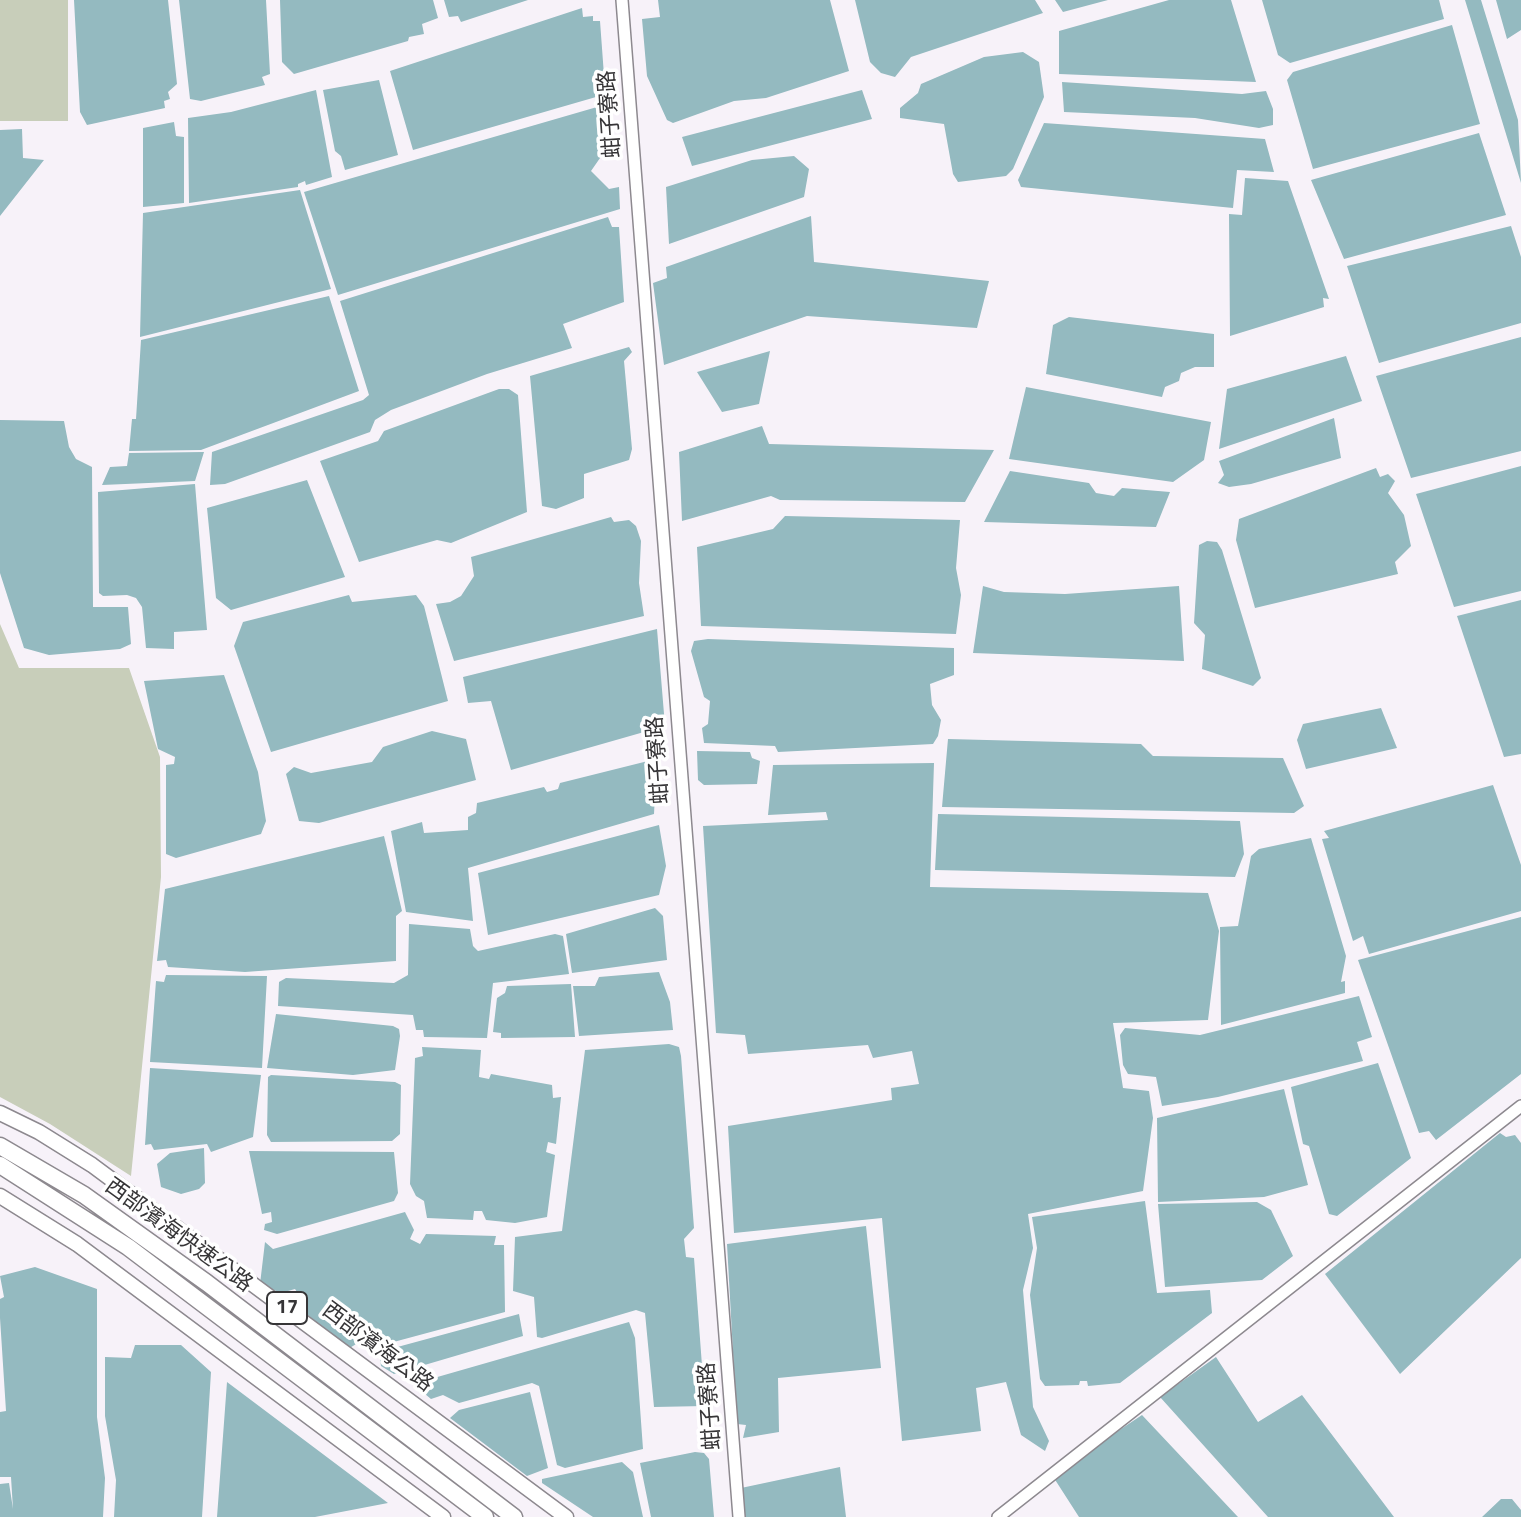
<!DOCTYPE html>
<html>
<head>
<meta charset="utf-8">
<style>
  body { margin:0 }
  canvas { display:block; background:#f7f2f9 }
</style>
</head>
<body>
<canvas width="1521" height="1517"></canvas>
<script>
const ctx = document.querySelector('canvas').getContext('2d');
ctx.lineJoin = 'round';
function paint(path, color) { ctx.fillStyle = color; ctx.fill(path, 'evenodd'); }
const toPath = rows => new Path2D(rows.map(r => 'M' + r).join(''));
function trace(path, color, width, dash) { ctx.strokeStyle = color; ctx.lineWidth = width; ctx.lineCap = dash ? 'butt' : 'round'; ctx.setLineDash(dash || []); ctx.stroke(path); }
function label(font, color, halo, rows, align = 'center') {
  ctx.font = font + ' "Titillium Web","Noto Sans TC",sans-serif'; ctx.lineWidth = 7; ctx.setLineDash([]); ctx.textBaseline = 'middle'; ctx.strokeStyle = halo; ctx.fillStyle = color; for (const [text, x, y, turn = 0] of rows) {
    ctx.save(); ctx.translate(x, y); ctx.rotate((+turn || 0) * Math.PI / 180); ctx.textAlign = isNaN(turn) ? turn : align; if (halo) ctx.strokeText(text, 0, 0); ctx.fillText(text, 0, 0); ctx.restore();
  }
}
paint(toPath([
  [0,0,68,0,68,121,0,121],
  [0,624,19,668,129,668,160,757,161,877,131,1176,50,1124,0,1097]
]), '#c8ceba');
paint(toPath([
  [74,0,168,0,177,84,168,92,170,99,164,101,165,108,87,125,80,112],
  [179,0,266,0,270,74,262,77,265,85,201,101,190,99],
  [280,0,433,0,438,18,422,24,424,34,409,37,408,41,294,74,282,62],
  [444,0,528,0,461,22,458,16,449,17],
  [658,0,830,0,849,71,766,98,734,101,673,123,667,120,647,76,642,19,660,17],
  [855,0,1035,0,1043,13,911,57,895,77,881,73,870,62],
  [1055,0,1108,0,1063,12],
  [1169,0,1231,0,1256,82,1059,74,1059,31],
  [1262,0,1439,0,1444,19,1290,63,1278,55],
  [1465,0,1481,0,1518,120,1521,183],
  [1496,0,1521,0,1521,30,1507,39],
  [582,8,583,17,593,16,593,21,600,21,605,89,597,91,596,97,413,150,390,71],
  [1452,25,1480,124,1313,169,1287,80,1293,72],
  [1023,52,1039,62,1044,97,1013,169,1006,176,958,182,953,174,944,124,900,118,900,108,918,93,921,84,984,57],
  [379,80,398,155,345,170,341,156,335,151,323,90],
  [1062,82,1242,94,1266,91,1273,109,1273,125,1259,128,1195,118,1064,112],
  [316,90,332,177,306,185,305,181,298,184,298,187,189,203,188,118,231,112],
  [862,90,872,119,692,166,682,137],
  [604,105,605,113,612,113,614,144,607,148,591,171,609,189,619,187,620,209,338,295,304,192],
  [174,122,176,136,184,137,184,203,143,207,143,128],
  [1044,123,1265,139,1274,172,1237,170,1233,208,1021,187,1018,180],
  [22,129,23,158,44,160,0,216,0,130],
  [1479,133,1506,215,1344,259,1311,180],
  [794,156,809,169,804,197,669,244,666,187,752,160],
  [1245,178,1288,181,1329,299,1323,298,1324,307,1230,336,1229,214,1242,215],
  [300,190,331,289,140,337,143,213],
  [811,216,814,262,989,281,977,328,807,316,664,365,653,283,667,278,666,267],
  [608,217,612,227,619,227,624,302,563,324,572,348,487,374,391,410,375,420,370,432,225,484,210,485,212,452,363,400,369,395,340,301],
  [1511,226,1521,257,1521,323,1379,363,1347,266],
  [329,296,359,391,201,450,129,451,132,419,136,419,141,340],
  [1069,317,1214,334,1214,367,1195,367,1181,373,1179,381,1165,387,1162,397,1046,374,1053,325],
  [1521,337,1521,451,1411,478,1376,376],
  [629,347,632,352,624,361,632,449,629,460,584,474,584,498,556,509,542,506,530,376],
  [770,351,759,404,722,412,697,372],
  [1346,356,1362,401,1219,449,1227,389],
  [1026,387,1211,422,1204,460,1173,482,1009,459],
  [499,389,509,389,518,395,527,512,451,543,437,540,359,562,320,461,378,441,384,431],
  [1334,418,1341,458,1251,484,1229,487,1218,483,1224,475,1219,461],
  [0,420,64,421,69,447,76,459,92,467,93,607,128,607,131,644,120,649,49,655,24,648,0,573],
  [762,426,769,444,994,450,965,502,780,500,771,496,682,521,679,452],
  [204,452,195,481,102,485,110,467,127,466,129,453],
  [1521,466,1521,591,1454,607,1416,494],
  [1376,468,1380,477,1388,474,1395,481,1388,493,1404,515,1411,546,1395,562,1398,574,1255,608,1236,540,1239,519],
  [1010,471,1089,483,1096,493,1114,496,1122,488,1170,492,1156,527,984,522],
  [307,480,345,577,231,610,216,598,207,508],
  [195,484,207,630,174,632,174,649,146,648,142,607,136,598,127,595,103,596,99,593,98,492],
  [785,516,960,520,956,568,961,595,956,634,701,626,697,547,773,529],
  [611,517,614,522,629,520,636,526,641,541,639,583,644,616,454,661,436,604,450,602,461,596,474,576,471,557],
  [1207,541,1217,542,1222,550,1261,678,1253,686,1202,669,1205,635,1194,623,1199,545],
  [983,586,1004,592,1065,594,1179,586,1184,661,973,653],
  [349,595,352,602,416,595,424,606,448,701,271,752,234,646,243,622],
  [1521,600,1521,754,1504,757,1457,616],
  [657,629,665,726,511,770,491,701,468,703,463,677],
  [708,639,954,648,954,675,930,684,932,705,941,720,938,736,933,744,778,752,775,746,704,743,702,728,708,724,710,701,704,697,691,651,694,641],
  [224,675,258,772,266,821,261,834,176,858,166,854,166,765,174,764,175,757,158,749,144,681],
  [1381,708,1397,748,1306,769,1297,740,1303,724],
  [432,731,466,739,476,780,319,823,299,821,286,774,294,767,311,773,372,762,383,747],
  [948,739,1141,744,1153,756,1283,758,1304,806,1294,813,942,807],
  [697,751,750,752,752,758,760,761,757,784,704,785,698,780],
  [648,761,656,775,654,814,468,868,473,921,406,912,391,831,422,822,424,833,468,830,468,817,476,813,477,803,544,787,547,792,558,789,560,783],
  [934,763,930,887,1208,893,1219,931,1208,1020,1113,1023,1123,1088,1149,1091,1153,1118,1143,1191,1028,1214,1033,1248,1023,1290,1033,1407,1049,1441,1045,1451,1021,1435,1006,1382,976,1388,981,1431,902,1441,882,1218,734,1233,728,1126,892,1100,891,1088,919,1084,912,1051,873,1058,868,1045,748,1054,745,1035,716,1033,703,826,828,820,826,812,768,815,773,765],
  [1493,785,1521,865,1521,911,1369,954,1363,936,1353,941,1322,839,1329,838,1324,831],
  [938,814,1240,821,1244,854,1235,877,935,870],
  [659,825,666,866,659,895,488,935,478,873],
  [384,836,402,911,396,916,396,961,245,972,168,967,166,960,157,961,165,889],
  [1311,838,1346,956,1341,982,1345,981,1345,993,1221,1025,1220,927,1238,926,1251,856,1259,849],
  [655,908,663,916,667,960,572,973,566,934],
  [1521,917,1521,1074,1436,1140,1429,1131,1419,1133,1358,960],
  [409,924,470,929,473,946,478,951,555,934,563,936,569,974,493,983,487,1038,424,1037,423,1030,416,1030,413,1015,278,1006,279,982,286,978,394,983,408,975],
  [659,972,670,1002,673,1030,579,1036,573,986,595,986,599,977],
  [166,975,267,976,262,1068,150,1062,156,981,164,982],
  [571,984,575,1037,501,1038,501,1033,493,1032,497,998,505,993,507,986],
  [1359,996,1372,1037,1357,1042,1363,1061,1218,1097,1162,1106,1156,1077,1128,1074,1123,1065,1120,1035,1125,1028,1200,1035],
  [276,1014,393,1026,399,1029,400,1036,395,1070,353,1075,267,1068],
  [669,1044,679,1047,681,1056,694,1228,684,1239,686,1257,694,1258,705,1406,654,1407,645,1313,636,1310,542,1338,537,1337,534,1297,513,1291,515,1237,562,1231,585,1050],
  [422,1047,481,1050,479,1077,489,1079,491,1074,552,1085,553,1098,561,1097,556,1144,548,1142,546,1152,555,1155,547,1217,515,1223,486,1220,482,1211,474,1211,473,1220,427,1218,424,1201,416,1196,410,1184,415,1058,423,1056],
  [1378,1063,1411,1158,1337,1216,1329,1214,1309,1146,1303,1144,1291,1087],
  [150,1068,261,1075,253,1137,211,1152,207,1144,154,1150,151,1144,145,1145],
  [271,1075,395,1082,401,1085,400,1134,392,1141,271,1142,267,1135,268,1077],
  [1284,1089,1308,1185,1264,1197,1158,1202,1157,1118],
  [1500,1133,1506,1137,1515,1135,1521,1143,1521,1258,1400,1374,1325,1274],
  [204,1148,205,1183,199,1189,181,1194,161,1187,157,1164,170,1153],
  [249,1151,394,1152,398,1193,394,1201,277,1234,264,1230,265,1224,272,1222,271,1212,262,1214],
  [1145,1201,1157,1293,1210,1290,1212,1313,1120,1383,1088,1386,1087,1381,1080,1381,1079,1385,1045,1386,1040,1379,1030,1295,1037,1248,1032,1217],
  [1257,1202,1271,1210,1293,1256,1262,1280,1165,1287,1158,1204],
  [405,1212,414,1230,410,1239,420,1244,426,1234,496,1236,494,1245,504,1245,505,1312,375,1347,366,1338,348,1349,295,1304,301,1298,295,1289,281,1293,260,1284,265,1242,273,1249],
  [866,1226,881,1368,778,1378,779,1432,743,1438,746,1425,737,1424,727,1244],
  [35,1267,97,1289,97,1417,105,1478,103,1517,0,1517,0,1484,9,1483,13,1509,11,1477,0,1477,0,1412,6,1411,0,1318,0,1299,4,1297,0,1276],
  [519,1314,523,1336,394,1374,381,1366,379,1352],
  [629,1322,635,1338,643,1449,565,1468,557,1465,539,1386,532,1383,459,1403,443,1395,431,1399,413,1384],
  [135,1345,181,1345,211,1372,202,1517,114,1517,116,1480,105,1416,105,1357,131,1358],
  [1216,1357,1258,1422,1302,1395,1394,1517,1268,1517,1160,1397],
  [227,1382,388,1503,315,1517,217,1517],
  [530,1392,548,1468,527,1476,450,1418,459,1410],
  [1142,1415,1238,1517,1079,1517,1052,1475],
  [695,1452,704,1453,709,1459,714,1517,651,1517,640,1463],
  [622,1462,633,1472,643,1517,593,1517,542,1483,542,1479],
  [840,1467,846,1517,744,1517,741,1488],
  [1501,1499,1512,1499,1521,1510,1521,1517,1482,1517]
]), '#94bac0');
const minor = toPath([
  [622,0,739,1517],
  [998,1517,1521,1106]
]);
const major = toPath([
  [0,1113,39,1132,92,1165,566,1517],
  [0,1196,77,1244,443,1517]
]);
const highway = toPath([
  [0,1146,84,1195,207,1283,514,1517],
  [0,1165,128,1247,485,1517]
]);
trace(minor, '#8d898f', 14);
trace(major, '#8d898f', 17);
trace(highway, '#8d898f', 19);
trace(minor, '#fff', 11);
trace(major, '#fff', 14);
trace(highway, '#fff', 16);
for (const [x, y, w] of [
  [287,1308,40]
]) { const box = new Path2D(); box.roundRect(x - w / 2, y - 16, w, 32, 6); ctx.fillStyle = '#fff'; ctx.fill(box); trace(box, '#363537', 2); }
label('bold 20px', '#363537', null, [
  ["17",287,1308]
]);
label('22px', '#363537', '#fff', [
  ["蚶子寮路",611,114,-94],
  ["蚶子寮路",659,760,-94],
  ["西部濱海快速公路",178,1236,36],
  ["西部濱海公路",377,1348,37],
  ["蚶子寮路",711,1406,-94]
]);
</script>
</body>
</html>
